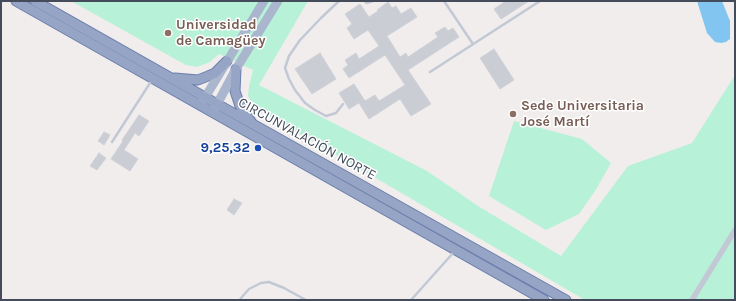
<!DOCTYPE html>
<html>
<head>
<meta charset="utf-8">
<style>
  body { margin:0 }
  #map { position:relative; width:736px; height:301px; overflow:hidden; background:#f0edec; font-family:Karla,sans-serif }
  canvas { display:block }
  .frame { position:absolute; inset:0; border:2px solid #444c5b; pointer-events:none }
</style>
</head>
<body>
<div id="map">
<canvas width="736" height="301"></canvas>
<div class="frame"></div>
</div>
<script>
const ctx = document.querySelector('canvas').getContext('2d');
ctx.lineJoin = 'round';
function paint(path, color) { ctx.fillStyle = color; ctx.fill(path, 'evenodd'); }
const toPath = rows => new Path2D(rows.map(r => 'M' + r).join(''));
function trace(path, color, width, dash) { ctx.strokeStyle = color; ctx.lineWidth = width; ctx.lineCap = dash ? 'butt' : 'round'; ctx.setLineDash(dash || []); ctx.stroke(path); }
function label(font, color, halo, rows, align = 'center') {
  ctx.font = font + ' Karla,sans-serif'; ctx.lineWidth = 3; ctx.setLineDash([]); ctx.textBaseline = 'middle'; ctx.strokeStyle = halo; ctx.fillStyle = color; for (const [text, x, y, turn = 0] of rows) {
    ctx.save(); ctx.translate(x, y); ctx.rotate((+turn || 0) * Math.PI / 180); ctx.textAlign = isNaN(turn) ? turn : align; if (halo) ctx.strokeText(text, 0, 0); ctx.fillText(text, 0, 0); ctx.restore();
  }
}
paint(toPath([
  [71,1,308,1,259,85,427,171,478,206,561,256,628,166,692,143,735,75,735,300,585,300,254,107,248,96,249,87,253,70,219,54,210,62,197,67,186,65],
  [514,121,582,139,611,163,595,191,579,214,546,230,489,196]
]), '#b7f1d8');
paint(toPath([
  [697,1,722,1,730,21,730,39,726,42,721,43,715,42,707,33]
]), '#81c5f0');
const building = toPath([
  [506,1,529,1,501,19,494,9,506,1],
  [388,2,392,8,396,6,401,14,411,8,417,17,387,36,400,57,406,53,408,57,438,37,435,33,445,27,448,31,453,28,459,37,408,70,431,104,411,116,400,99,369,119,359,103,349,109,339,93,354,84,365,101,375,95,379,101,405,85,385,55,349,78,343,69,348,65,345,60,356,53,359,59,379,46,368,30,354,39,347,28,352,24,345,14,360,4,369,17,378,11,377,10,388,2],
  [494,49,514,80,500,89,480,58,494,49],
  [320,53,336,79,312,94,295,69,320,53],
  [139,115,149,121,139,136,135,133,124,150,138,159,130,171,111,159,123,141,122,140,139,115],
  [104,132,110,135,104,145,98,141,104,132],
  [99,153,106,158,97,170,90,166,99,153],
  [234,199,242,203,234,215,227,210,234,199]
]);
paint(building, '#cbcdd5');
trace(building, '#d0d1d9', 1);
const trunk = toPath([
  [16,1,544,300],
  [35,1,217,104,566,300],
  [236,69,235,91,240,106,252,123],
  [175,78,198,80,208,76,215,73,227,61]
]);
trace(trunk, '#6c7eab', 11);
trace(toPath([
  [339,1,321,18,300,40,289,56,285,68,289,79,295,90,305,103,315,110,326,116,336,113,343,104],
  [364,1,367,3,373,1],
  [444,1,473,44],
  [430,72,540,1],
  [112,142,152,80],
  [240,300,241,298,249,289,261,283,269,282,284,288,306,300],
  [411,300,454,252]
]), '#c2c9d5', 2.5);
trace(toPath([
  [692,300,735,230]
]), '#c2c9d5', 5.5);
trace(toPath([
  [201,104,264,1],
  [214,110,236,69,278,1]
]), '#aab6ce', 9);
trace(trunk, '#96a5c6', 9);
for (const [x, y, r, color] of [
  [168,33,4,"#8d6e63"],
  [513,114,4,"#8d6e63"],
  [258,148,4,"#1a4fb4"]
]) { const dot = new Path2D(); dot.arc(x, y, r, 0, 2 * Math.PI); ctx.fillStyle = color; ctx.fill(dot); trace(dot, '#fff', 1.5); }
label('bold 14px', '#785e54', '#fff', [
  ["Universidad",176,25],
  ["de Camagüey",176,41],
  ["Sede Universitaria",521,106],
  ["José Martí",521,122]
], 'left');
label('14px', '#444c5b', '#fff', [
  ["CIRCUNVALACIÓN NORTE",307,139,29]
]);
label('bold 14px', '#164399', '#fff', [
  ["9,25,32",250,148]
], 'right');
</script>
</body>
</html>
